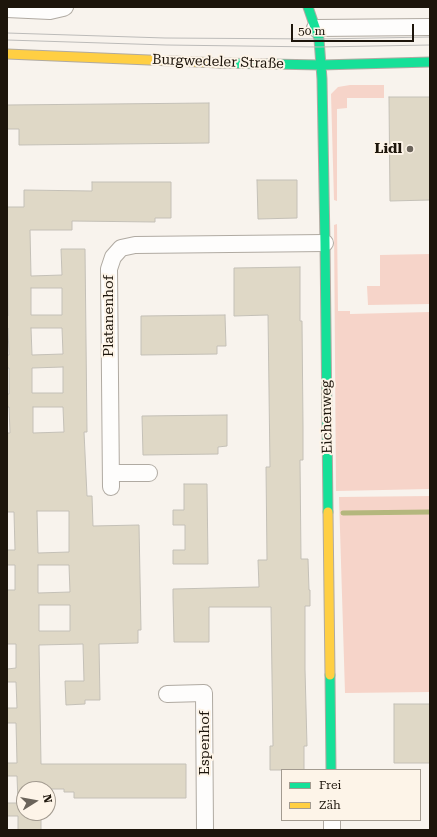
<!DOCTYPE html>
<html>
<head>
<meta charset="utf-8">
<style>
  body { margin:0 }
  #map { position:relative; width:437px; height:837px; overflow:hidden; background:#f8f3ed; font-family:"Roboto Serif",serif }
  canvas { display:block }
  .frame { position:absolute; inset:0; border:8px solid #1d150b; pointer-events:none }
  .legend { position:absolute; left:281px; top:769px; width:140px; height:52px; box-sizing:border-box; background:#fdf4e8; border:1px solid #a39b90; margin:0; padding:5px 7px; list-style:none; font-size:12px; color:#1d150b }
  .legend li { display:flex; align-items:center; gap:8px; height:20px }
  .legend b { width:20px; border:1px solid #a39b90 }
  .north { position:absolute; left:16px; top:781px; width:40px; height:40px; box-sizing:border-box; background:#fdf4e8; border:1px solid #a39b90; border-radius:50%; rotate:79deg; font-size:11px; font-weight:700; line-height:16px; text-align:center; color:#1d150b }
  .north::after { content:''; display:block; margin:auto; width:14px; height:18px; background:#6a635a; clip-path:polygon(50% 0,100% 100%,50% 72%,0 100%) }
  .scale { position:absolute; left:291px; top:24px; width:123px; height:18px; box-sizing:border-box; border:2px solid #1d150b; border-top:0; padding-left:5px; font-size:12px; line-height:14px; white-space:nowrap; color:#1d150b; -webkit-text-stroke:3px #fdf4e8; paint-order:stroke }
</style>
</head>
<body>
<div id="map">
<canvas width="437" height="837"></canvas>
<div class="frame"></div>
<ul class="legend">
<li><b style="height:5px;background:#16e098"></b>Frei</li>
<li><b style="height:5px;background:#ffcf43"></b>Zäh</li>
</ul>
<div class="north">N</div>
<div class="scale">50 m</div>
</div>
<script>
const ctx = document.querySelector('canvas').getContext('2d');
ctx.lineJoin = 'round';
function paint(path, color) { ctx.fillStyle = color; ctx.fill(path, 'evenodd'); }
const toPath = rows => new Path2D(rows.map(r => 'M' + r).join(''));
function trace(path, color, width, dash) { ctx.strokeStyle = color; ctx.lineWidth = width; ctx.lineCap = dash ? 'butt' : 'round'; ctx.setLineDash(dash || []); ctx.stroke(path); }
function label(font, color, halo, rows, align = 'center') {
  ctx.font = font + ' "Roboto Serif",serif'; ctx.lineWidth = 4; ctx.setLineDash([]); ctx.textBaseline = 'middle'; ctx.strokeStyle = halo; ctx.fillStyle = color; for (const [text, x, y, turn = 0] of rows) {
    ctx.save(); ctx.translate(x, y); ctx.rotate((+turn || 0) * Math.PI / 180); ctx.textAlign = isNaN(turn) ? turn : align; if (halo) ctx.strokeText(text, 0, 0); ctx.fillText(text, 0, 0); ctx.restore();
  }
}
paint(toPath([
  [350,85,384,85,384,98,347,98,347,108,337,109,337,201,334,200,331,94,338,87],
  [337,224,338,311,350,311,350,314,430,312,430,489,336,491,334,225],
  [430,254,430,304,368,305,367,286,380,286,380,255],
  [430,496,430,692,345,693,339,497]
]), '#f6d4c9');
trace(toPath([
  [343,513,430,512]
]), '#b4b77d', 5);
const building = toPath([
  [389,97,430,97,430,200,390,201,389,97],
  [209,103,209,143,19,145,19,129,7,129,7,105,209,103],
  [257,180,297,180,297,218,258,219,257,180],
  [92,182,171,182,171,218,155,218,155,222,72,221,72,230,30,230,31,276,62,275,61,249,85,249,87,432,84,432,87,496,92,496,93,526,139,525,141,630,138,630,138,643,99,644,100,700,85,700,85,704,66,705,65,681,84,681,83,644,39,645,41,764,186,764,186,798,74,798,74,792,64,792,64,789,24,789,24,813,39,813,39,816,41,816,41,830,18,830,18,816,7,816,7,803,18,803,17,776,7,776,7,763,17,763,16,723,7,723,7,708,17,708,16,682,7,682,7,669,16,668,16,644,7,644,7,590,15,590,15,565,7,565,7,550,15,550,14,512,7,512,7,433,10,433,9,407,7,407,7,394,9,394,9,368,7,368,7,355,9,355,8,328,7,328,7,316,8,316,7,207,24,207,24,190,92,191,92,182],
  [31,288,62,288,62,315,31,315,31,288],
  [31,328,62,328,63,354,32,355,31,328],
  [63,367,63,393,32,393,32,368,63,367],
  [33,407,63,407,64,432,33,433,33,407],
  [37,511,69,511,69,552,38,553,37,511],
  [38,565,69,565,70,592,38,593,38,565],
  [39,605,70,605,70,631,39,631,39,605],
  [300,267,300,321,302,321,303,426,303,460,300,460,301,559,308,559,309,590,310,590,310,606,305,606,305,669,307,746,304,746,304,770,270,770,270,746,273,746,271,607,209,607,209,642,174,642,173,597,173,589,259,587,258,560,267,560,266,467,270,467,268,315,234,316,234,268,300,267],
  [225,315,226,346,217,346,217,354,141,355,141,316,225,315],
  [227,415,227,446,218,447,218,454,143,455,142,416,227,415],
  [184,484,207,484,208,564,173,564,173,550,185,550,185,525,173,525,173,510,184,510,184,484],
  [394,704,430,704,430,763,394,763,394,704]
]);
paint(building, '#dfd8c6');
trace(building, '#c4c0b7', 1);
const street = toPath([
  [7,9,50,11,63,8,65,7],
  [315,28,430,27],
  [112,473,149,473],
  [111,487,109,269,113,257,121,248,135,245,325,243],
  [167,694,204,693,205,830],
  [332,820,332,830]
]);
const fast = toPath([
  [308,7,319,39,322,79,325,243,328,512],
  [220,63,321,65,430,62],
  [330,675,331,770]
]);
const slow = toPath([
  [7,54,220,63],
  [328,512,330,675]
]);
trace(street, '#b0aaa2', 18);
trace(fast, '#b0aaa2', 11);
trace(slow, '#b0aaa2', 11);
trace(street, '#fefdfc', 16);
trace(fast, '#16e098', 9);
trace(slow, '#ffcf43', 9);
trace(toPath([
  [7,33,165,38,319,39,430,37],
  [7,40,166,45,319,47,430,45]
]), '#bcbbb9', 1);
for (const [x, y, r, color] of [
  [410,149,4,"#6a635a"]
]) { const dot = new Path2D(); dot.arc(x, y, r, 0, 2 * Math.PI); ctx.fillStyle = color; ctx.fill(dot); trace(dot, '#fdf4e8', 1.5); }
label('14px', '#1d150b', '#fdf4e8', [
  ["Burgwedeler Straße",218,62,2],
  ["Platanenhof",109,316,-90],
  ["Eichenweg",327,417,-91],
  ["Espenhof",205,743,-90]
]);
label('bold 14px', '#1d150b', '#fdf4e8', [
  ["Lidl",402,149]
], 'right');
</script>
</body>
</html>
